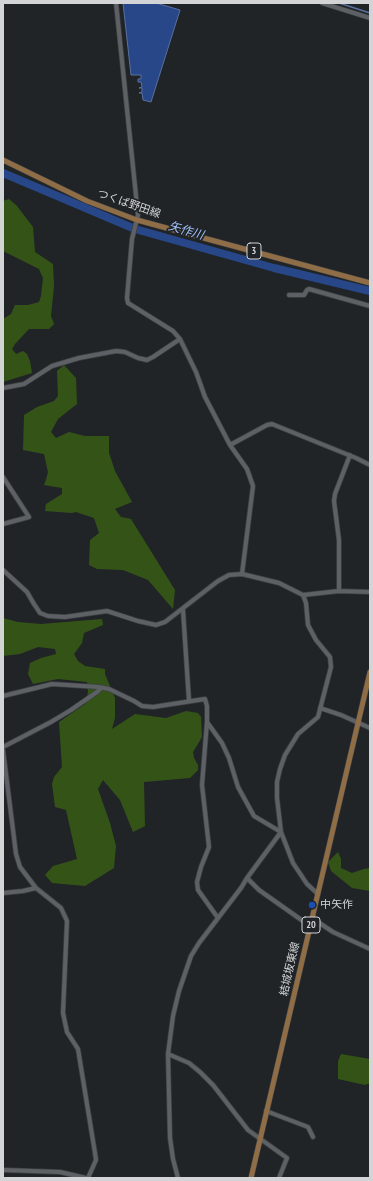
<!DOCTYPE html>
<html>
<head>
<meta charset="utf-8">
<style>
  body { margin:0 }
  #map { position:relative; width:373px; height:1181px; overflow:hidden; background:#202427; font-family:"PT Sans Narrow",sans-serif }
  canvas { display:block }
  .frame { position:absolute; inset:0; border:4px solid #d2d4d6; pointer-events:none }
</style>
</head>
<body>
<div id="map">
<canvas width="373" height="1181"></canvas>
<div class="frame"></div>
</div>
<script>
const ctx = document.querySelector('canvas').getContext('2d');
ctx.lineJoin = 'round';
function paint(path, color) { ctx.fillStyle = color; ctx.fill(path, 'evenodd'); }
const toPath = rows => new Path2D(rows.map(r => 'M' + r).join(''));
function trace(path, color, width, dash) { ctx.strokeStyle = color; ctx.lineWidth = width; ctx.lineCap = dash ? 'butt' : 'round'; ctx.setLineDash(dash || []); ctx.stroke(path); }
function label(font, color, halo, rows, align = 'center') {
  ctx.font = font + ' "PT Sans Narrow","Noto Sans JP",sans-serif'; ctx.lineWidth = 3.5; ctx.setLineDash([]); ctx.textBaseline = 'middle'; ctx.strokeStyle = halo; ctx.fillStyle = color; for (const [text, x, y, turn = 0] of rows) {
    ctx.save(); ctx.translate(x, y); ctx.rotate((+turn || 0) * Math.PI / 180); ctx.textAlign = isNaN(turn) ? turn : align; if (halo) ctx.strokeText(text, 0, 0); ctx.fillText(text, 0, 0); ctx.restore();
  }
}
paint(toPath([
  [9,199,17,206,33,227,35,252,53,264,54,286,51,316,54,324,49,329,29,329,15,344,12,349,16,354,23,351,27,354,30,361,32,373,3,382,3,319,11,314,15,305,28,305,39,302,41,296,43,278,39,269,3,251,3,201],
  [64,365,76,378,77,404,58,419,51,432,56,438,69,432,85,436,109,436,109,453,115,471,132,502,115,509,121,517,131,519,175,590,173,609,148,580,123,570,97,569,89,565,90,540,99,533,94,518,76,512,72,513,45,511,46,504,62,494,62,488,44,485,46,480,48,472,44,454,23,450,24,415,37,407,54,401,58,396,57,371],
  [3,618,18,622,41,624,102,619,103,625,84,633,82,643,74,654,78,661,85,666,105,669,105,674,115,698,115,718,112,729,135,714,166,718,186,711,198,713,201,717,202,737,193,752,194,758,198,765,198,770,190,778,144,782,145,826,133,832,120,800,103,780,98,789,110,823,116,846,114,868,85,886,52,883,45,875,53,866,77,859,66,810,55,807,52,784,54,777,62,767,59,722,85,704,88,692,87,682,58,679,33,684,28,674,30,663,41,658,56,654,55,649,38,647,20,654,3,656],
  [338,852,341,859,341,868,352,873,364,869,370,868,370,891,352,888,331,871,328,862],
  [341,1054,370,1059,370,1083,365,1085,338,1079,338,1061]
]), '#345417');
const water = toPath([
  [123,3,156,3,180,10,151,102,143,100,142,93,139,93,142,92,142,88,139,88,142,87,141,82,138,82,138,79,141,79,141,75,131,75,123,3]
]);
paint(water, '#274789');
trace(water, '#5a71a0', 1);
trace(toPath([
  [339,3,370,13]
]), '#5a71a0', 1.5);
trace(toPath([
  [3,173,135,229,274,268,370,291]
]), '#274789', 8);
const minor = toPath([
  [116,3,138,215,132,239,127,298,128,303,173,331,180,339,196,372,205,397,230,445,247,469,253,486,242,574],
  [322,3,370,18],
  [289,295,304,295,307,290,309,289,370,306],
  [3,388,24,384,52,366,79,358,116,351,125,352,138,358,147,360,153,357,180,339],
  [230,445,267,425,272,424,356,458,370,465],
  [3,477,29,517,3,524],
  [3,570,27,592,34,604,40,613,48,616,65,617,107,611,138,621,156,625,165,622,218,581,229,575,242,574,279,583,303,595,339,591,370,592],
  [339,591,339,540,334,501,335,494,350,455],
  [303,595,306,603,308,625,316,640,330,657,331,667,318,717,298,734,285,755,280,769,277,782,277,798,281,832,293,863,307,884,318,894],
  [183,610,189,701],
  [3,696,52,684,99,687,109,689,134,701,142,706,153,707,205,699,207,706,207,722,202,785,209,847,201,867,197,882,198,890,218,918],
  [320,708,341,715,370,728],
  [207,722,222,743,229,758,238,787,254,816,281,832],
  [3,747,51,722,71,710,97,692,101,688],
  [3,750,16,854,20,867,36,888,61,908,67,921,63,1013,67,1032,78,1049,95,1153,96,1160,88,1178],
  [247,878,259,890,310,926],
  [3,893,23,891,36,888],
  [312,918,333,932,370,949],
  [168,1054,189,1063,200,1072,213,1085,248,1130,287,1158,279,1178],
  [266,1111,308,1127,313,1137],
  [3,1170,60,1172,86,1178],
  [178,1178,173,1159,170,1138,168,1054,173,1016,179,991,191,956,199,943,241,888,247,878,281,832]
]);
const major = toPath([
  [3,160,87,201,137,220,370,283],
  [251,1178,370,672]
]);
trace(minor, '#3e4143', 5.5);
trace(major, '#3e4143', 6);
trace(minor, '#5d6165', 4);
trace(major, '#8f6d47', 5);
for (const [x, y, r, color] of [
  [312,905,4,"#1a4fb4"]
]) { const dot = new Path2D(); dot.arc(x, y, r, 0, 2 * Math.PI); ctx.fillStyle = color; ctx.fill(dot); trace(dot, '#202427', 1.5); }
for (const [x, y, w] of [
  [254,251,14],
  [311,925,18]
]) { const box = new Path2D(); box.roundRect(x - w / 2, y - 8, w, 16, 3); ctx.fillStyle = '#202427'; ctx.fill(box); trace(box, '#d2d4d6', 1); }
label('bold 10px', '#d2d4d6', null, [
  ["3",254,251],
  ["20",311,925]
]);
label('11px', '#d2d4d6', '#202427', [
  ["つくば野田線",129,204,19],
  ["結城坂東線",290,969,-77]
]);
label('11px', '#d2d4d6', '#202427', [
  ["中矢作",320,905]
], 'left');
label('italic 12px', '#a5c4fd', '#202427', [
  ["矢作川",186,231,16]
]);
</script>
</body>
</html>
